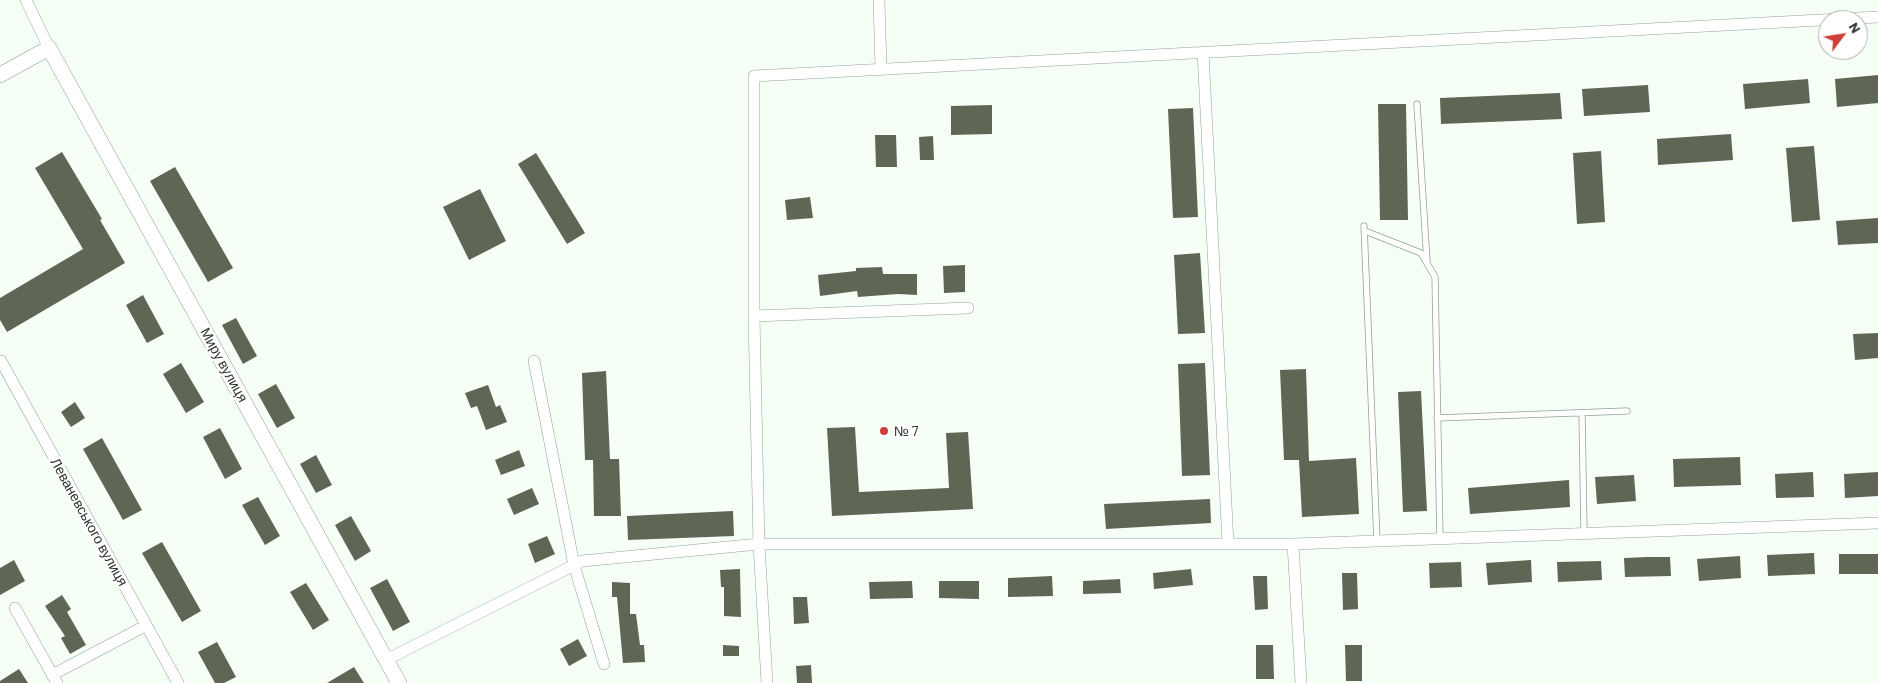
<!DOCTYPE html>
<html>
<head>
<meta charset="utf-8">
<style>
  body { margin:0 }
  #map { position:relative; width:1878px; height:683px; overflow:hidden; background:#f5fff5; font-family:Barlow,sans-serif }
  canvas { display:block }
  .north { position:absolute; left:1818px; top:10px; width:50px; height:50px; box-sizing:border-box; background:#fff; border:1px solid #abaeab; border-radius:50%; rotate:59deg; font-size:14px; font-weight:700; line-height:20px; text-align:center; color:#2d342e }
  .north::after { content:''; display:block; margin:auto; width:18px; height:22px; background:#cd3f38; clip-path:polygon(50% 0,100% 100%,50% 72%,0 100%) }
</style>
</head>
<body>
<div id="map">
<canvas width="1878" height="683"></canvas>
<div class="north">N</div>
</div>
<script>
const ctx = document.querySelector('canvas').getContext('2d');
ctx.lineJoin = 'round';
function paint(path, color) { ctx.fillStyle = color; ctx.fill(path, 'evenodd'); }
const toPath = rows => new Path2D(rows.map(r => 'M' + r).join(''));
function trace(path, color, width, dash) { ctx.strokeStyle = color; ctx.lineWidth = width; ctx.lineCap = dash ? 'butt' : 'round'; ctx.setLineDash(dash || []); ctx.stroke(path); }
function label(font, color, halo, rows, align = 'center') {
  ctx.font = font + ' Barlow,sans-serif'; ctx.lineWidth = 5; ctx.setLineDash([]); ctx.textBaseline = 'middle'; ctx.strokeStyle = halo; ctx.fillStyle = color; for (const [text, x, y, turn = 0] of rows) {
    ctx.save(); ctx.translate(x, y); ctx.rotate((+turn || 0) * Math.PI / 180); ctx.textAlign = isNaN(turn) ? turn : align; if (halo) ctx.strokeText(text, 0, 0); ctx.fillText(text, 0, 0); ctx.restore();
  }
}
paint(toPath([
  [1878,75,1878,103,1837,107,1835,79],
  [1808,79,1810,103,1745,109,1743,84],
  [1648,85,1650,112,1584,116,1582,89],
  [1560,93,1562,119,1441,124,1440,98],
  [1378,104,1406,104,1408,220,1380,220],
  [992,105,992,134,951,135,951,106],
  [1193,108,1198,217,1173,218,1168,109],
  [1731,134,1733,160,1658,165,1657,139],
  [875,135,896,135,897,167,876,167],
  [933,136,934,160,920,160,919,137],
  [1814,146,1820,220,1792,222,1786,148],
  [1601,151,1605,222,1577,224,1573,153],
  [62,152,102,219,100,220,125,263,7,332,0,320,0,298,83,249,35,168],
  [536,153,585,233,567,244,518,164],
  [175,167,233,268,208,282,150,181],
  [480,189,506,241,469,260,443,207],
  [810,197,813,218,787,220,785,200],
  [1878,218,1878,243,1838,245,1836,221],
  [1200,253,1205,333,1178,334,1174,255],
  [965,265,965,292,944,293,943,266],
  [882,267,883,274,917,274,917,295,898,294,858,297,857,291,820,296,818,275,856,271,856,268],
  [143,295,164,334,147,343,126,305],
  [236,318,257,356,243,364,222,325],
  [1878,333,1878,358,1855,360,1853,334],
  [181,363,204,402,186,413,163,374],
  [1205,363,1210,475,1182,476,1178,364],
  [1306,369,1309,461,1356,458,1359,514,1302,517,1299,460,1284,460,1280,370],
  [606,371,610,459,619,459,621,516,594,516,593,460,585,460,582,373],
  [276,384,295,418,277,428,258,394],
  [488,385,496,407,500,405,507,422,486,430,477,406,471,408,465,393],
  [1421,391,1427,511,1403,512,1398,392],
  [75,402,85,418,71,427,61,412],
  [855,427,859,492,949,488,946,433,968,432,973,509,832,516,827,428],
  [220,428,242,469,225,479,203,437],
  [102,438,142,510,123,520,83,449],
  [519,450,525,466,501,475,495,460],
  [316,455,332,485,316,493,300,464],
  [1740,457,1741,485,1674,487,1673,459],
  [1813,472,1814,497,1776,498,1775,474],
  [1878,472,1878,496,1845,498,1844,474],
  [1634,475,1636,501,1597,504,1595,477],
  [1569,480,1570,507,1470,514,1468,488],
  [532,488,539,504,514,515,507,499],
  [258,497,280,536,265,545,242,505],
  [1210,499,1211,523,1106,529,1104,504],
  [733,511,734,536,628,540,627,516],
  [351,516,371,551,355,561,335,525],
  [547,536,555,554,535,563,528,544],
  [162,542,201,611,182,622,142,553],
  [1814,553,1815,574,1768,576,1767,555],
  [1839,554,1878,554,1878,574,1839,574],
  [1740,556,1741,578,1699,581,1697,559],
  [1647,557,1670,557,1671,576,1625,577,1624,558],
  [14,560,25,581,0,595,0,568],
  [1531,560,1532,582,1488,585,1486,563],
  [1601,561,1602,580,1558,582,1557,562],
  [1461,562,1462,587,1430,588,1429,563],
  [740,569,741,617,724,616,724,587,721,587,720,570],
  [1191,569,1193,585,1154,589,1153,573],
  [1342,573,1357,573,1358,609,1343,610],
  [1052,576,1053,596,1008,597,1008,578],
  [1253,576,1267,576,1268,609,1255,610],
  [387,579,410,622,393,631,370,588],
  [1120,579,1121,593,1083,594,1083,581],
  [912,581,913,598,870,599,869,582],
  [939,581,979,581,979,599,939,598],
  [612,582,630,583,630,614,636,614,640,645,644,645,645,662,623,663,617,597,612,597],
  [306,583,329,620,313,630,290,592],
  [62,595,71,609,67,612,86,645,70,654,61,638,65,636,45,606],
  [793,597,807,597,809,623,794,624],
  [578,639,587,656,569,666,560,649],
  [217,642,236,677,224,683,215,683,198,652],
  [723,645,739,646,739,656,723,656],
  [1256,645,1273,645,1274,679,1256,679],
  [1345,645,1362,645,1362,681,1346,681],
  [811,665,812,683,797,683,796,666],
  [354,667,364,683,327,683],
  [19,669,28,683,0,683,0,681]
]), '#606655');
const service = toPath([
  [1417,104,1427,261],
  [1364,226,1377,541],
  [1365,231,1421,253,1435,277,1440,539],
  [1582,413,1584,533],
  [1437,418,1627,411]
]);
const minor = toPath([
  [26,0,49,48],
  [879,0,881,69],
  [1878,17,754,76,754,316,759,544,1293,544,1878,523],
  [1203,52,1228,544],
  [754,316,968,308],
  [1,361,178,683],
  [534,361,574,565,604,664],
  [1293,544,1301,683],
  [15,608,57,683],
  [386,660,582,561,759,544,767,683],
  [52,675,145,626]
]);
const secondary = toPath([
  [0,75,49,48,399,683]
]);
trace(service, '#93a294', 7);
trace(minor, '#93a294', 12);
trace(secondary, '#93a294', 16);
trace(service, '#fff', 5.5);
trace(minor, '#fff', 11);
trace(secondary, '#fff', 15);
for (const [x, y, r, color] of [
  [884,431,5,"#cd3f38"]
]) { const dot = new Path2D(); dot.arc(x, y, r, 0, 2 * Math.PI); ctx.fillStyle = color; ctx.fill(dot); trace(dot, '#fff', 2); }
label('14px', '#2d342e', '#fff', [
  ["Миру вулиця",224,365,61],
  ["Леваневського вулиця",89,522,61]
]);
label('14px', '#2d342e', '#fff', [
  ["№ 7",894,431]
], 'left');
</script>
</body>
</html>
